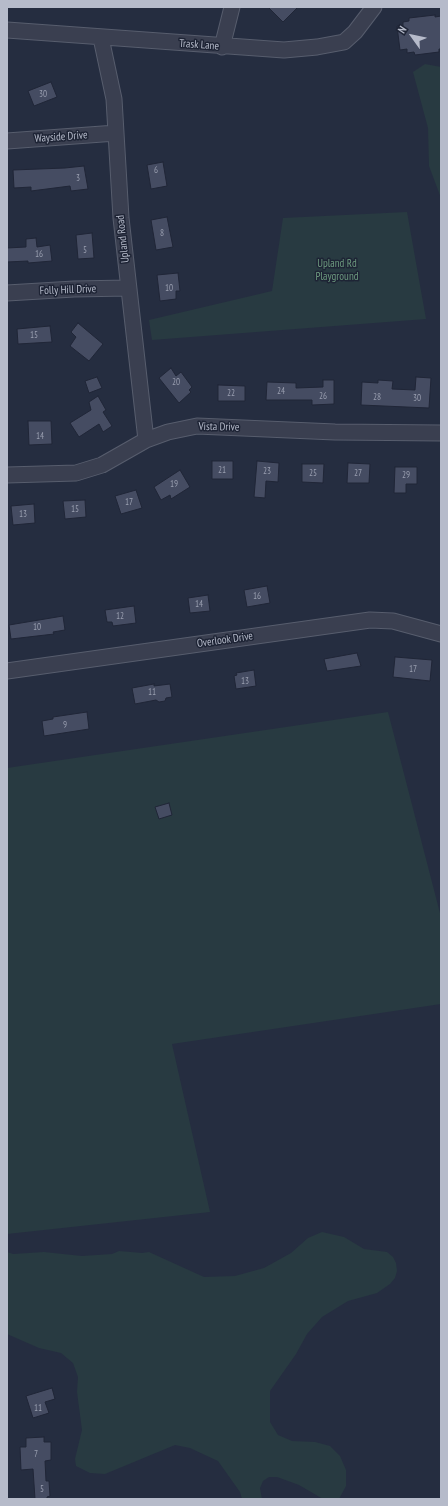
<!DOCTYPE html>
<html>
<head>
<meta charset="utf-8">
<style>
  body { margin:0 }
  #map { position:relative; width:448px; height:1506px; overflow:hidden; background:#252d40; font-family:"PT Sans Narrow",sans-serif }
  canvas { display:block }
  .frame { position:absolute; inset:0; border:8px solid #b6bbca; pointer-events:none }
  .north { position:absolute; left:392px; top:16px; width:40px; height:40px; -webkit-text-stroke:3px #1e2435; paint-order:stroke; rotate:303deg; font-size:11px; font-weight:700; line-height:16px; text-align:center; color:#b6bbca }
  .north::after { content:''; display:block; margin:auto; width:14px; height:18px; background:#b6bbca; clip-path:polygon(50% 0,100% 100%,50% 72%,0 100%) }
</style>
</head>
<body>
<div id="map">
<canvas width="448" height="1506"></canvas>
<div class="frame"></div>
<div class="north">N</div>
</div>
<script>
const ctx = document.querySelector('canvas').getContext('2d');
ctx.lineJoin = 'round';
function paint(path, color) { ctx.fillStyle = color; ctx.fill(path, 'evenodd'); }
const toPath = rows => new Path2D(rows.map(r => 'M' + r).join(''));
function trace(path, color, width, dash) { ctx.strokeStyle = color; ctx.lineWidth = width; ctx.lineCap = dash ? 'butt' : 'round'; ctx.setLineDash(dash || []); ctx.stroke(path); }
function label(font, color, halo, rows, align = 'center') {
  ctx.font = font + ' "PT Sans Narrow",sans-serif'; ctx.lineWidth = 3; ctx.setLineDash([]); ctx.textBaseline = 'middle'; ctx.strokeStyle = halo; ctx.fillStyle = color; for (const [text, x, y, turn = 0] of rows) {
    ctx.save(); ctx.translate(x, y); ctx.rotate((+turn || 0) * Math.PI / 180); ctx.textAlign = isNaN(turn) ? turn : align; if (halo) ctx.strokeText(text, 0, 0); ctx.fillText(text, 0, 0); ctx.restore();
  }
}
paint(toPath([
  [425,64,441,67,441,198,429,166,428,128,413,72],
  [407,212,426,319,152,340,149,320,272,291,283,218],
  [388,712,441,917,441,1004,172,1044,210,1212,7,1234,7,768],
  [322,1232,344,1237,364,1249,387,1252,393,1257,396,1263,397,1271,395,1278,390,1284,377,1293,348,1301,322,1317,307,1334,296,1354,270,1391,270,1422,278,1435,292,1441,315,1442,330,1446,340,1456,346,1470,346,1486,339,1499,323,1499,299,1485,277,1477,269,1477,263,1481,260,1488,262,1499,242,1499,240,1492,218,1461,190,1448,175,1445,105,1474,90,1473,76,1466,75,1459,82,1430,77,1392,78,1377,73,1363,61,1353,39,1348,7,1334,7,1252,13,1254,44,1252,82,1256,112,1254,119,1251,142,1253,149,1252,204,1277,235,1276,264,1268,291,1253,308,1238]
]), '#283a41');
const building = toPath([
  [268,7,298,7,283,22,268,7],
  [435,15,435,17,441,16,441,49,439,49,439,52,415,55,414,52,407,53,407,49,400,50,397,26,403,26,403,22,409,21,409,18,435,15],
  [51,82,57,97,34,106,28,91,51,82],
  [163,162,167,186,151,189,147,165,163,162],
  [84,166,88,189,71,191,70,186,31,191,31,187,14,188,13,170,65,168,84,166],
  [167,217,173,247,156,250,151,220,167,217],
  [92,233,94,258,78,259,76,235,92,233],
  [36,238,37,247,50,245,52,261,28,263,28,261,7,262,7,248,26,247,26,239,36,238],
  [178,273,180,291,176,291,176,299,160,301,157,275,178,273],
  [78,323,103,344,89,361,70,346,76,337,71,332,78,323],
  [50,326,52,342,18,344,17,329,50,326],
  [171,368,176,376,181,372,192,387,189,390,191,392,179,403,159,378,171,368],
  [97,377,102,388,89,393,85,381,97,377],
  [416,377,431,378,429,408,361,405,362,382,378,383,378,380,393,381,392,389,415,390,416,377],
  [323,380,334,380,334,404,312,405,312,400,266,400,267,382,296,383,296,388,323,387,323,380],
  [218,385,245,386,245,401,218,401,218,385],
  [98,396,106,410,103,412,112,426,103,432,99,424,79,437,70,423,91,410,89,402,98,396],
  [28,421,51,421,52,444,29,445,28,421],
  [212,461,233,461,233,479,212,479,212,461],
  [257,461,279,463,278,482,266,481,265,498,254,497,257,461],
  [348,463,370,464,369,483,347,483,348,463],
  [302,464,324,464,323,483,302,482,302,464],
  [395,467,417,467,417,484,406,484,406,493,394,493,395,467],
  [180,470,190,487,171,499,170,495,161,500,154,487,180,470],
  [136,490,142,508,121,514,115,496,136,490],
  [85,500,86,517,65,519,63,501,85,500],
  [34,504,35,523,13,525,11,506,34,504],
  [267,586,270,603,247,607,244,590,267,586],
  [208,595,210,611,190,613,188,598,208,595],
  [134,606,136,623,113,626,112,622,107,622,105,610,134,606],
  [63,616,65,630,53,632,54,634,11,639,9,625,63,616],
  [357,653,361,666,327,671,324,659,357,653],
  [395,657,432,660,430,681,393,677,395,657],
  [254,670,256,686,236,689,234,676,237,675,236,673,254,670],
  [154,684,154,686,170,684,172,697,166,698,165,701,159,702,156,700,135,704,132,688,154,684],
  [87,712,89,729,44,736,42,721,53,719,53,717,87,712],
  [169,803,172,815,159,819,155,807,169,803],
  [52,1388,55,1399,45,1402,49,1413,33,1418,26,1396,52,1388],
  [44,1437,44,1442,51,1442,51,1460,45,1461,46,1481,49,1481,50,1496,47,1497,47,1499,35,1499,33,1469,21,1470,20,1447,26,1447,26,1438,44,1437]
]);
paint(building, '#454c62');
trace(building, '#202637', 1);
const minor = toPath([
  [7,30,284,50,317,47,344,42,355,32,374,7],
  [101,38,114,99,121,218,146,440],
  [222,47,232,7],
  [7,141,116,133],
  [7,293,74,289,128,288],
  [7,475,76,473,102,465,146,440,168,432,197,426,335,432,441,433],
  [7,671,370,620,393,621,441,634]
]);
trace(minor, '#575d6d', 17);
trace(minor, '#3a3f50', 15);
label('9px', '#9a9fb0', null, [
  ["30",43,94],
  ["6",156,170],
  ["3",78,178],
  ["8",162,233],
  ["5",85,250],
  ["16",39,254],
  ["10",169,288],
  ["15",34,335],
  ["20",176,382],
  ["24",281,391],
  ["22",231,393],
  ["26",323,396],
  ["28",377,397],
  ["30",417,398],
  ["14",40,436],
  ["21",222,470],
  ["23",267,471],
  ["25",313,473],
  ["27",358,473],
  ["29",406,475],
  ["19",174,484],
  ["17",129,502],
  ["15",75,509],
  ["13",23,514],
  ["16",257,596],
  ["14",199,604],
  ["12",120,616],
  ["10",37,627],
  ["17",413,669],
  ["13",245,681],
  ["11",152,692],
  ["9",65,725],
  ["11",38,1408],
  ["7",36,1454],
  ["5",42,1489]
]);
label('11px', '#b6bbca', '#1e2435', [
  ["Trask Lane",199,45,4],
  ["Wayside Drive",61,137,-4],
  ["Upland Road",123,239,-96],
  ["Folly Hill Drive",68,290,-2],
  ["Vista Drive",219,427,1],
  ["Overlook Drive",225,640,-8]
]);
label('11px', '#6d9b7f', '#1e2435', [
  ["Upland Rd",337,264],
  ["Playground",337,277]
]);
</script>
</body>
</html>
